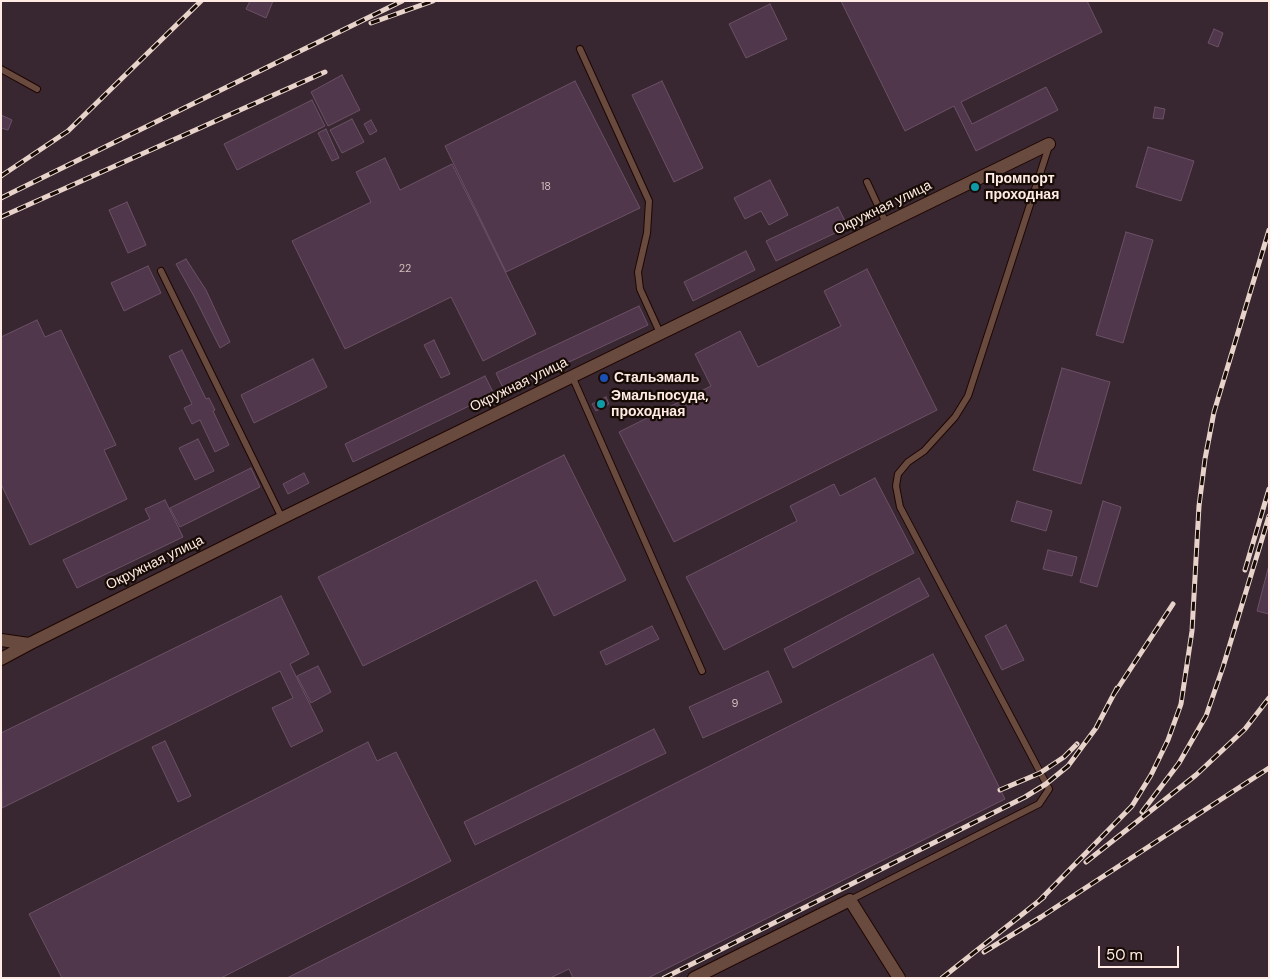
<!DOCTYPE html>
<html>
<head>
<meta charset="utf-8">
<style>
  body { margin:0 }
  #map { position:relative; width:1270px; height:979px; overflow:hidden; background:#381d12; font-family:"DM Sans",sans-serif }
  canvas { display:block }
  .frame { position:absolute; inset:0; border:2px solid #ffebe4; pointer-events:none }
  .scale { position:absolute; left:1098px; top:946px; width:81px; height:22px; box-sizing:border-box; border:2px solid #ffebe4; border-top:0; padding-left:6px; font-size:15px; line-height:18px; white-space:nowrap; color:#ffebe4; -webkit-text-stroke:4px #170b06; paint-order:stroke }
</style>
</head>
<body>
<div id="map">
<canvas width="1270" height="979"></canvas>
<div class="frame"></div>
<div class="scale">50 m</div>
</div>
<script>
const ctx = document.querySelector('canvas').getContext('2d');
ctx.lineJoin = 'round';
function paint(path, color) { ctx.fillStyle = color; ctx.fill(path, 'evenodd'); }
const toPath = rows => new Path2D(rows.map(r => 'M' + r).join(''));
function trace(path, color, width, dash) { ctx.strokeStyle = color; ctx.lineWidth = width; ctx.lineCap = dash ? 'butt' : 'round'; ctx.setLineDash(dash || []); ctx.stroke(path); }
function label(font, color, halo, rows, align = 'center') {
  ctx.font = font + ' "DM Sans",sans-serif'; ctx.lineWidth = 4.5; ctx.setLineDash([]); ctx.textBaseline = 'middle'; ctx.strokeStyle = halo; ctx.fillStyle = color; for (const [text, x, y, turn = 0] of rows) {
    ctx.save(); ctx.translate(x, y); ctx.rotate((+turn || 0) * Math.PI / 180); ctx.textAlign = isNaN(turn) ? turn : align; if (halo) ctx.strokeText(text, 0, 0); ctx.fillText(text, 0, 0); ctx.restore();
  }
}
paint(toPath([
  [1,1,1269,1,1269,978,1,978]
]), '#382630');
const building = toPath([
  [250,1,273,1,266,18,246,9,250,1],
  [841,1,1087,1,1102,32,961,102,972,124,1046,87,1058,110,976,151,954,106,905,131,841,1],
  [770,4,787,39,746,58,729,24,770,4],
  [1214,29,1223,33,1218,47,1208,43,1214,29],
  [342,75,360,110,328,126,311,92,342,75],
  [575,81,640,208,506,272,445,146,575,81],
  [662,81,703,168,674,182,632,95,662,81],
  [312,100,325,126,237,170,224,144,312,100],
  [1155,107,1165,109,1163,119,1153,118,1155,107],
  [1,115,12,120,8,130,1,128,1,115],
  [352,119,364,142,342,153,330,130,352,119],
  [371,120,377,131,370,135,364,124,371,120],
  [326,129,339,158,332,161,318,133,326,129],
  [1148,147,1194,161,1181,201,1136,187,1148,147],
  [385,158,400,190,452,164,536,334,483,361,451,297,345,349,292,241,371,202,356,172,385,158],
  [770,180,788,215,769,225,761,211,745,219,734,198,770,180],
  [127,202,146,245,128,253,109,210,127,202],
  [838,207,848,227,776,261,766,241,838,207],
  [1126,232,1153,240,1123,343,1096,335,1126,232],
  [746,251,755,270,693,301,684,282,746,251],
  [186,259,206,290,230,342,220,348,195,298,176,264,186,259],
  [148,266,161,293,124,311,111,283,148,266],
  [867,269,937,410,674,542,619,432,711,386,695,354,740,331,758,367,841,326,824,291,867,269],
  [639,306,648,325,505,392,496,373,639,306],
  [37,320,45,337,61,330,116,445,104,450,127,499,30,545,1,484,1,337,37,320],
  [434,340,450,374,441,378,424,345,434,340],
  [182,350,206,399,209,398,215,410,213,411,229,445,215,452,200,420,192,424,184,408,192,404,169,356,182,350],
  [313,359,327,387,254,423,241,395,313,359],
  [1062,368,1110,382,1081,484,1033,470,1062,368],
  [485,376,494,394,353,462,345,444,485,376],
  [606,397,609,404,596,411,592,404,606,397],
  [198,439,214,471,195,480,179,448,198,439],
  [564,455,626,580,554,616,536,580,363,666,318,577,564,455],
  [251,468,260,487,180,527,170,508,251,468],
  [304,473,309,483,288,494,283,484,304,473],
  [875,478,914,553,724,650,686,577,797,521,790,506,834,484,840,496,875,478],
  [165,500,183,537,77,588,63,560,150,519,145,509,165,500],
  [1017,501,1052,511,1046,531,1011,521,1017,501],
  [1103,501,1121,507,1097,587,1080,582,1103,501],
  [1048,550,1077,557,1072,576,1043,569,1048,550],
  [1269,565,1269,614,1257,611,1269,565],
  [919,578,929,596,793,668,784,649,919,578],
  [281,596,309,654,290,664,323,731,291,747,272,708,293,698,280,671,2,808,1,733,281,596],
  [1006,625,1024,660,1002,670,985,636,1006,625],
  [652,626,659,639,606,665,600,652,652,626],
  [933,654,1005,799,648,978,573,978,569,969,550,978,287,978,933,654],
  [318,666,331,692,311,703,297,676,318,666],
  [768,671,782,702,703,738,689,707,768,671],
  [654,729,666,753,475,845,464,822,654,729],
  [165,741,191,796,178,802,152,747,165,741],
  [368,742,377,761,396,752,451,861,221,978,62,978,29,914,368,742]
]);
paint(building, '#50374b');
trace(building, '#6b5166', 1);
const service = toPath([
  [580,49,649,201,647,233,638,272,640,289,660,333],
  [1,69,37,89],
  [867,182,886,223],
  [161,271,282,518],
  [572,376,702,671],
  [850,900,1039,804,1049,789,900,507,896,486,898,474,908,462,924,451,955,417,968,396,1049,146]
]);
const minor = toPath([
  [1,640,29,644,282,518,1049,144],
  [1,659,29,644],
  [694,978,850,900,899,978]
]);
trace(service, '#1e0601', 8);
trace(minor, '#1e0601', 14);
trace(service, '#694a3e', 6);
trace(minor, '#694a3e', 12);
const rail = toPath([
  [371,23,433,1],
  [1,176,68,131,201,1],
  [1,198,402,1],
  [1,217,325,72],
  [1245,570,1269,489],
  [1114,694,1173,604],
  [1000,790,1040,773,1064,757,1077,744],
  [1142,812,1179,763,1206,716,1223,667,1269,516],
  [1086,862,1196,775,1245,729,1269,698],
  [1038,902,1132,806,1151,775,1168,740,1181,704,1192,631,1199,506,1205,459,1214,412,1269,230],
  [984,952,1041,917,1269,768],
  [664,978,1025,797,1046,784,1068,766,1096,728,1117,688],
  [942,978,1044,897]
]);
trace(rail, '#e8d3cb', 5);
trace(rail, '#170b06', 3, [9]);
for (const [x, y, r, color] of [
  [975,187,5,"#0f9aa8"],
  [604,378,5,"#1a4fb4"],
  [601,404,5,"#0f9aa8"]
]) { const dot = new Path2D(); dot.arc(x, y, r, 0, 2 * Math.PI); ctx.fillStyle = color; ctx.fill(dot); trace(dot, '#170b06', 2); }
label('11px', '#d3bebe', null, [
  ["18",546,187],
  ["22",405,269],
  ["9",735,704]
]);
label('bold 14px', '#ffebe4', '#170b06', [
  ["Промпорт",985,179],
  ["проходная",985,195],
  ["Стальэмаль",614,378],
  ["Эмальпосуда,",611,396],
  ["проходная",611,412]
], 'left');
label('14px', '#ffebe4', '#170b06', [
  ["Окружная улица",883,208,-26],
  ["Окружная улица",519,385,-26],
  ["Окружная улица",155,563,-26]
]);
</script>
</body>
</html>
